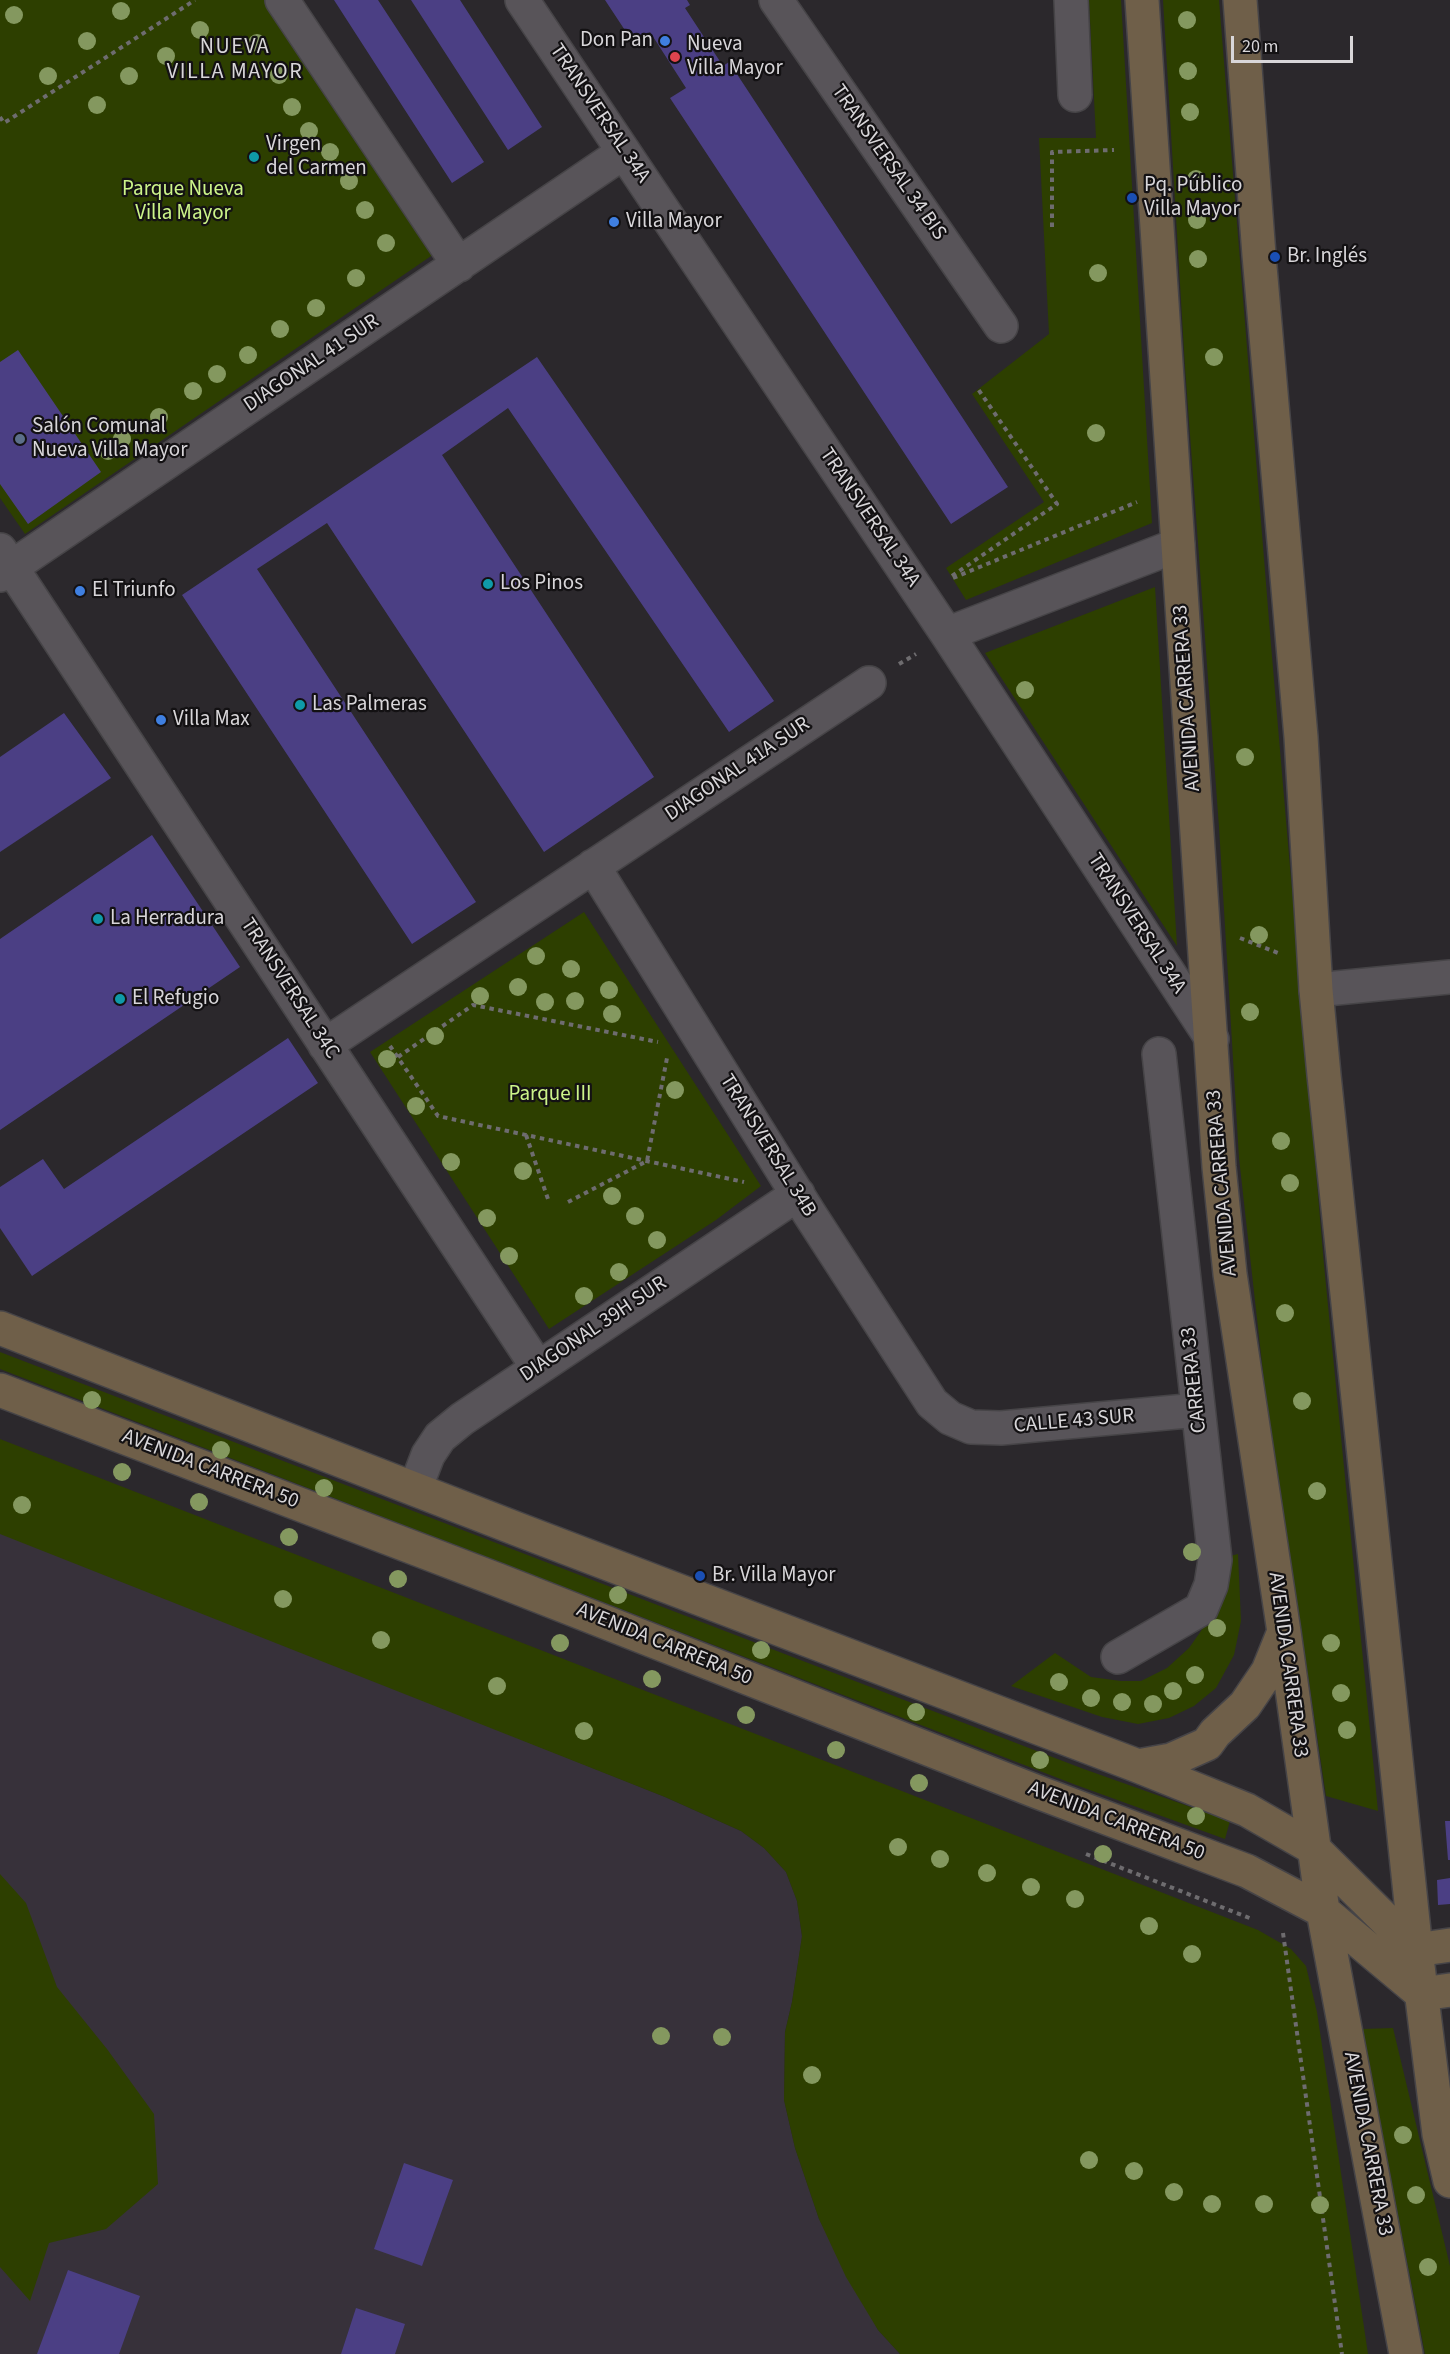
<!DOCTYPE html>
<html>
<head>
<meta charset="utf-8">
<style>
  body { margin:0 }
  #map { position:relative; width:1450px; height:2354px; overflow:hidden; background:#2b282c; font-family:"Source Sans 3",sans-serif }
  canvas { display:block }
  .scale { position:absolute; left:1231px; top:36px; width:122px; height:27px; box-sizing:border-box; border:3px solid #d8d6d9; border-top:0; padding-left:8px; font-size:18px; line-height:21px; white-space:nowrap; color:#d8d6d9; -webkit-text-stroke:4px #131113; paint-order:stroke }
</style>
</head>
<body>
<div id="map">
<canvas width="1450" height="2354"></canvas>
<div class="scale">20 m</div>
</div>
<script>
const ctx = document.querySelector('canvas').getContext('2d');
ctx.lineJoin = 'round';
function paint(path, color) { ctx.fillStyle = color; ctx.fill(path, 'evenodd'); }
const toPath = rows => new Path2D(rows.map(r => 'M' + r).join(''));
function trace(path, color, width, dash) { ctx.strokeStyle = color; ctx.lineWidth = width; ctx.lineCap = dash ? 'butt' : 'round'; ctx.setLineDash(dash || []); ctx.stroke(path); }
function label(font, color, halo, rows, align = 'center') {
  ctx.font = font + ' "Source Sans 3",sans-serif'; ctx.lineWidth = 4.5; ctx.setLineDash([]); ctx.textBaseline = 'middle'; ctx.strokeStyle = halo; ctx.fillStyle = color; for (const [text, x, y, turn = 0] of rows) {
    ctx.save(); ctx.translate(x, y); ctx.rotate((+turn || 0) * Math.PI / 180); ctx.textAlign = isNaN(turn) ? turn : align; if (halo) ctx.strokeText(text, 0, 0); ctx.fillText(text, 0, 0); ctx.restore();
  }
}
paint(toPath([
  [0,1530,665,1797,741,1831,764,1848,786,1872,797,1901,802,1937,792,2002,785,2032,784,2100,795,2148,819,2219,878,2330,900,2354,0,2354]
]), '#37313a');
paint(toPath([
  [0,0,268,0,437,252,25,534,0,498],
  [1089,0,1121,0,1152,523,966,600,946,568,1044,502,972,394,1049,334,1039,138,1096,138],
  [1163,0,1219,0,1270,633,1324,1265,1378,1811,1326,1796,1265,1390,1239,1158,1219,827,1185,367],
  [1155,587,1177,946,985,653],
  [584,912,761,1186,716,1220,549,1329,370,1052],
  [0,1352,1081,1768,1230,1821,1225,1839,1076,1785,0,1369],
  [0,1439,1258,1930,1291,1949,1306,1966,1317,2012,1368,2354,900,2354,878,2330,846,2277,819,2219,795,2148,784,2100,785,2032,792,2002,802,1936,797,1901,786,1872,764,1848,741,1831,665,1797,0,1534],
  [1238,1554,1241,1621,1234,1655,1216,1688,1194,1706,1169,1718,1138,1724,1102,1717,1011,1686,1055,1653,1091,1677,1121,1681,1141,1681,1167,1668,1189,1648,1215,1611,1230,1556],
  [0,1874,26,1903,57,1987,107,2049,154,2114,158,2184,106,2229,49,2243,30,2301,0,2267],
  [1393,2028,1450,2266,1450,2354,1425,2354,1362,2029]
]), '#2d3f00');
paint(toPath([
  [334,0,378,0,484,162,452,183],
  [411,0,460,0,542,127,508,150],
  [605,0,687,0,690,5,685,8,723,66,729,62,1008,487,951,524,670,98,686,88,650,32,634,44],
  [18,350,101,472,28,524,0,484,0,362],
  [537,357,774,701,729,732,508,408,442,455,654,777,544,852,327,523,257,569,476,902,412,944,182,595],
  [64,713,111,778,0,852,0,757],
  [152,835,240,967,0,1130,0,939],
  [288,1038,318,1083,32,1276,0,1228,0,1187,43,1159,64,1189],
  [1445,1821,1450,1821,1450,1860,1448,1860],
  [1450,1878,1450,1904,1438,1905,1437,1880],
  [404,2163,453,2180,422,2266,374,2249],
  [68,2270,140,2296,119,2354,37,2354],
  [356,2308,405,2324,395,2354,341,2354]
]), '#4b3f84');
const minor = toPath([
  [282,0,459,265],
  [522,0,947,634,1212,1039],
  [776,0,1001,326],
  [1071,0,1075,95],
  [0,550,538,1368],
  [0,575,624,152],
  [947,634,1178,545],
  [593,866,809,1213,932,1403,950,1418,971,1427,1001,1428,1198,1410],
  [1316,990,1450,977],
  [325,1045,869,683],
  [415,1489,428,1455,440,1437,462,1419,798,1194],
  [1118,1657,1201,1609,1211,1585,1215,1560,1159,1054]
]);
const secondary = toPath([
  [1142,0,1219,1167,1230,1274,1284,1632,1323,1911,1406,2354],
  [1240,0,1259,255,1301,737,1316,990,1324,1075,1416,1950,1439,2134,1450,2181],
  [0,1328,517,1529,1138,1766,1247,1810,1313,1848,1416,1950],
  [0,1390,498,1580,1035,1791,1247,1871,1323,1911,1422,1994,1450,1990],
  [1138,1766,1171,1760,1207,1744,1215,1733,1245,1705,1268,1671,1283,1634],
  [1416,1950,1450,1945]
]);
trace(minor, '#464447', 36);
trace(secondary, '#464447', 36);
trace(toPath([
  [0,117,4,123,195,0],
  [1052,227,1052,152,1114,150],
  [952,576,1057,504,978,389],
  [953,578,1137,502],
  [899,664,916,654],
  [1240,938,1278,953],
  [390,1046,438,1116,744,1182],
  [398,1057,473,1005,658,1042],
  [526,1135,548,1199],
  [568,1202,647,1161,667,1058],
  [1086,1854,1252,1919],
  [1283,1933,1342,2354]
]), '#6e6c6f', 4, [4.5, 4.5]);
trace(minor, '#585459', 33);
trace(secondary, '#6f5f49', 33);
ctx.fillStyle = '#84985f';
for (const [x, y] of [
  [121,11],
  [14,15],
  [1187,20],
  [200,30],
  [87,41],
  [257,43],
  [166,56],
  [1188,71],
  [279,75],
  [48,76],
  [129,76],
  [97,105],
  [292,107],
  [1190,112],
  [309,131],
  [330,152],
  [1196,179],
  [349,181],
  [365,210],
  [1197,220],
  [386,243],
  [1198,259],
  [1098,273],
  [356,278],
  [316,308],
  [280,329],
  [248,355],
  [1214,357],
  [217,374],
  [193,391],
  [159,417],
  [1096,433],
  [122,439],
  [108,451],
  [1025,690],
  [1245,757],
  [1259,935],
  [536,956],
  [571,969],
  [518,987],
  [609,990],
  [480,996],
  [575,1001],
  [545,1002],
  [1250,1012],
  [612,1014],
  [435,1036],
  [387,1059],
  [675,1090],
  [416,1106],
  [1281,1141],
  [451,1162],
  [523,1171],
  [1290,1183],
  [612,1196],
  [635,1216],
  [487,1218],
  [657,1240],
  [509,1256],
  [619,1272],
  [584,1296],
  [1285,1313],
  [92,1400],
  [1302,1401],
  [221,1450],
  [122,1472],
  [324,1488],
  [1317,1491],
  [199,1502],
  [22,1505],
  [289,1537],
  [1192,1552],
  [398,1579],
  [618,1595],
  [283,1599],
  [1217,1628],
  [381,1640],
  [560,1643],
  [1331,1643],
  [761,1650],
  [1195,1675],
  [652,1679],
  [1059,1682],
  [497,1686],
  [1173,1691],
  [1341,1693],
  [1091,1698],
  [1122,1702],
  [1153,1704],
  [916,1712],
  [746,1715],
  [1347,1730],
  [584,1731],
  [836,1750],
  [1040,1760],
  [919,1783],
  [1196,1816],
  [898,1847],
  [1103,1854],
  [940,1859],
  [987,1873],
  [1031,1887],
  [1075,1899],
  [1149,1926],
  [1192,1954],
  [661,2036],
  [722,2037],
  [812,2075],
  [1403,2135],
  [1089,2160],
  [1134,2171],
  [1174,2192],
  [1416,2195],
  [1212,2204],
  [1264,2204],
  [1320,2205],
  [1428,2267]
]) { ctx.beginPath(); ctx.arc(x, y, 9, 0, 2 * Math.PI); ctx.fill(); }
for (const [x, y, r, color] of [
  [665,41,6,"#3f7fe0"],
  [675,57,6,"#e0444e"],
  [254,157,6,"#0f9aa8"],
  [1132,198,6,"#1a4fb4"],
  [614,222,6,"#3f7fe0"],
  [1275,257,6,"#1a4fb4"],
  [20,439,6,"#5c6f8a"],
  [488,584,6,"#0f9aa8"],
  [80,591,6,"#3f7fe0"],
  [300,705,6,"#0f9aa8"],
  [161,720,6,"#3f7fe0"],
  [98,919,6,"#0f9aa8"],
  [120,999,6,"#0f9aa8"],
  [700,1576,6,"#1a4fb4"]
]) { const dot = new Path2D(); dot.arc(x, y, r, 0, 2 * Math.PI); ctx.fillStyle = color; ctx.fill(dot); trace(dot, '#131113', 2); }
label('21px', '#d8d6d9', '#131113', [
  ["Don Pan",653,41,"right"],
  ["Nueva",687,45],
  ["Villa Mayor",687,69],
  ["Virgen",266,145],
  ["del Carmen",266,169],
  ["Pq. Público",1144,186],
  ["Villa Mayor",1144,210],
  ["Villa Mayor",626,222],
  ["Br. Inglés",1287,257],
  ["Salón Comunal",32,427],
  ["Nueva Villa Mayor",32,451],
  ["Los Pinos",500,584],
  ["El Triunfo",92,591],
  ["Las Palmeras",312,705],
  ["Villa Max",173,720],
  ["La Herradura",110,919],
  ["El Refugio",132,999],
  ["Br. Villa Mayor",712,1576]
], 'left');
label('21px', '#d8d6d9', '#131113', [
  ["TRANSVERSAL 34A",599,114,56],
  ["TRANSVERSAL 34 BIS",888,163,55],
  ["DIAGONAL 41 SUR",312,364,-34],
  ["TRANSVERSAL 34A",869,518,56],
  ["AVENIDA CARRERA 33",1188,698,-94],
  ["DIAGONAL 41A SUR",738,770,-34],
  ["TRANSVERSAL 34A",1136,924,57],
  ["TRANSVERSAL 34C",289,989,57],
  ["TRANSVERSAL 34B",767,1146,58],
  ["AVENIDA CARRERA 33",1223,1183,-95],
  ["DIAGONAL 39H SUR",594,1330,-34],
  ["CARRERA 33",1195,1380,-96],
  ["CALLE 43 SUR",1074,1422,-5],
  ["AVENIDA CARRERA 50",210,1470,21],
  ["AVENIDA CARRERA 50",664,1645,22],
  ["AVENIDA CARRERA 33",1287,1665,82],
  ["AVENIDA CARRERA 50",1116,1822,21],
  ["AVENIDA CARRERA 33",1367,2144,79]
]);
label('21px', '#ccf489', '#131113', [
  ["Parque Nueva",183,190],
  ["Villa Mayor",183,214],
  ["Parque III",550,1095]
]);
ctx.letterSpacing = '1.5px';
label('22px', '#d8d6d9', '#131113', [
  ["NUEVA",235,48],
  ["VILLA MAYOR",235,73]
]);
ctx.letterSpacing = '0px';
</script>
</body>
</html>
